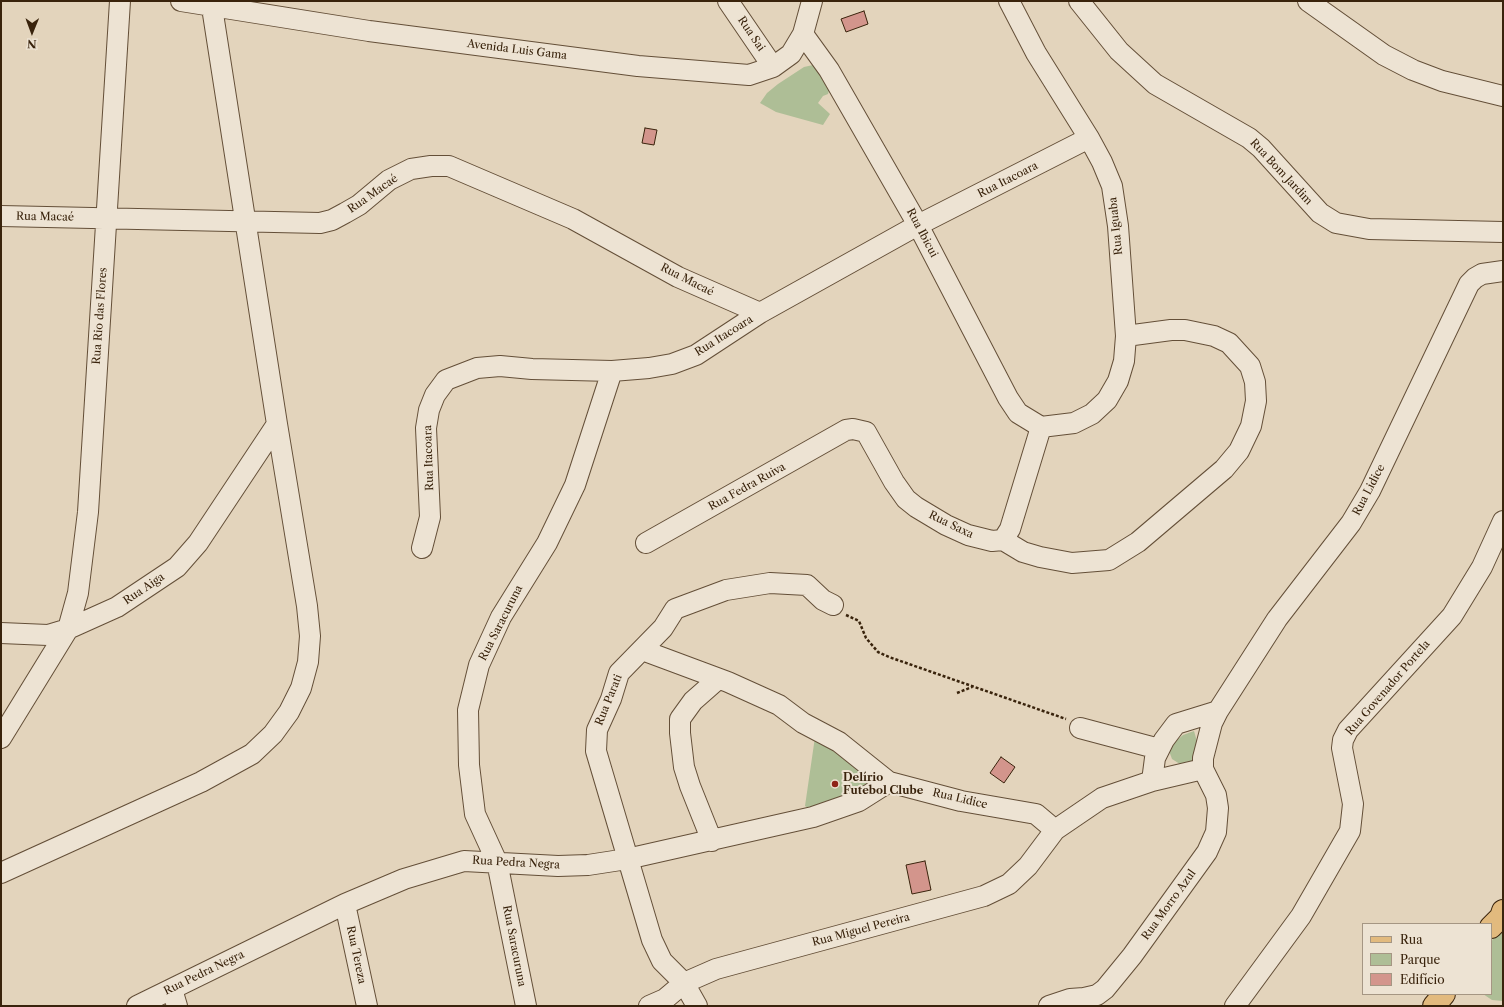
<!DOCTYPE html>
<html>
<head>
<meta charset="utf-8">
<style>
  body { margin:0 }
  #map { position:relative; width:1504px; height:1007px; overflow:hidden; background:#e3d4bc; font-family:"Libre Caslon Text",serif }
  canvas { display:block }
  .frame { position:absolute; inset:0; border:2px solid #39230c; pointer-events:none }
  .legend { position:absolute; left:1362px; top:923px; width:130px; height:72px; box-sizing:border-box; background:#ede3d3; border:1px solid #a59683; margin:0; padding:5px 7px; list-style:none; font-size:12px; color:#39230c }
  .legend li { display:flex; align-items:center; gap:8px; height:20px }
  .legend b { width:20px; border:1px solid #a59683 }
  .north { position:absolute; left:12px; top:12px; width:40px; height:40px; -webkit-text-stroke:3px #ede3d3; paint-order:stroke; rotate:181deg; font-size:11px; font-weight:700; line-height:16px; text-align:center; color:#39230c }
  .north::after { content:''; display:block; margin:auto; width:14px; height:18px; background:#39230c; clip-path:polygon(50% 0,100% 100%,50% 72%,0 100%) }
</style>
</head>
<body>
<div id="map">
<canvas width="1504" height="1007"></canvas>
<div class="frame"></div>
<ul class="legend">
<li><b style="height:5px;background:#e2ba7e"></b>Rua</li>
<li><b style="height:11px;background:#aebe96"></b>Parque</li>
<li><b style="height:11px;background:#d3958c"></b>Edifício</li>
</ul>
<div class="north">N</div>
</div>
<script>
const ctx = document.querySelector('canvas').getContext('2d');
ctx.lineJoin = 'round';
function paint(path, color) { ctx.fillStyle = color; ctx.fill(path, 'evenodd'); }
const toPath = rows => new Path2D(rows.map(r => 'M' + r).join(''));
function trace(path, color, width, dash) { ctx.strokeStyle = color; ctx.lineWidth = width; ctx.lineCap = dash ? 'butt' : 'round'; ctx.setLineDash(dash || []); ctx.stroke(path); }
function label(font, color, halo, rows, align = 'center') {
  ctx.font = font + ' "Libre Caslon Text",serif'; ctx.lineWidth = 4; ctx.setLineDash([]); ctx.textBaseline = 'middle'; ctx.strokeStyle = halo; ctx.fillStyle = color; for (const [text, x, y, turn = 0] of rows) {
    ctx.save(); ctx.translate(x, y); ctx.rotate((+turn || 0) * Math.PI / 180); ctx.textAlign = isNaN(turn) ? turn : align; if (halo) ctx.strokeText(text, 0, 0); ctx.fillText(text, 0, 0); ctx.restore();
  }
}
paint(toPath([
  [813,65,826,76,830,87,828,94,823,96,818,103,830,114,823,125,776,112,760,103,767,93,778,84,804,67],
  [1194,731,1198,745,1194,761,1183,766,1172,759,1168,748,1183,735],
  [815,737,867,772,871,783,844,797,811,810,805,806],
  [1498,927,1503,928,1503,1001,1492,1000,1483,994,1491,994,1491,943]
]), '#aebe96');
const building = toPath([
  [864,11,868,24,846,32,841,19,864,11],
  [645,128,657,130,654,145,642,143,645,128],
  [1001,757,1015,767,1004,783,990,773,1001,757],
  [925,861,931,890,912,894,906,865,925,861]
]);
paint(building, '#d3958c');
trace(building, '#39230c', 1);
const minor = toPath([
  [181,1,369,31,638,66,749,75,773,67,791,54,803,34,812,1],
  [728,1,773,67],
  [1009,1,1036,53,1089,138,1102,162,1112,186,1118,226,1126,336,1124,361,1118,381,1107,400,1092,414,1074,423,1041,427],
  [1079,1,1119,51,1155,84,1249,138,1261,148,1320,213,1336,223,1369,229,1503,232],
  [1308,1,1384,55,1413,70,1442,81,1503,96],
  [803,34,829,70,918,225,1008,398,1018,413,1041,427],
  [1,216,320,223,332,220,345,213,359,205,389,180,411,169,431,166,449,166,573,219,678,277,760,313],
  [1003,540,1023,552,1040,557,1072,563,1109,560,1138,542,1224,469,1239,451,1251,426,1256,401,1255,382,1250,366,1229,343,1214,336,1185,330,1171,330,1126,336],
  [646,543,846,430,853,429,866,432,894,482,906,499,916,507,946,525,968,535,992,541,1003,540,1010,529,1041,427],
  [422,548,430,517,426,428,429,410,435,395,446,380,477,368,500,366,532,369,612,371,649,368,672,364,696,355,760,313,918,225,1089,138],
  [1,633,48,635,68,629,78,593,88,512,120,1],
  [642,650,728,682,779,705,803,723,839,742,889,782,961,801,1036,814,1055,830,1102,798,1152,781,1203,769],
  [1080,728,1159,749],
  [1,738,68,629,117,607,177,567,198,543,277,424],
  [1152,781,1155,758,1164,740,1176,724,1218,711],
  [712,841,690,786,684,767,680,733,680,719,693,701,718,679],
  [1,873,201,782,252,754,273,734,289,712,301,688,308,662,310,636,307,606,277,424,211,1],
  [345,904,367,1006],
  [172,989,177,1006],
  [137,1006,345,904,404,879,464,861,558,866,588,865,627,859,813,817,859,801,889,782],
  [526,1006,497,862,475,814,469,765,468,710,479,665,501,617,547,543,575,485,612,371],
  [649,1006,665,999,684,983,716,969,984,896,1009,884,1028,866,1055,830],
  [697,1006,684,983,662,961,652,940,596,751,597,730,611,699,619,673,663,628,675,609,726,590,770,583,807,585,823,600,833,605],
  [1049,1006,1070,999,1084,998,1097,995,1105,989,1132,956,1207,852,1216,832,1218,808,1216,795,1203,769,1203,758,1212,723,1218,711,1277,619,1351,523,1370,491,1469,284,1475,278,1482,274,1503,271],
  [1235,1006,1301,916,1350,831,1353,804,1342,748,1343,740,1348,730,1452,616,1482,567,1503,521]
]);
const major = toPath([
  [1491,927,1501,917,1503,911],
  [1434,1006,1444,994]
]);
trace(minor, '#644f38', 22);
trace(major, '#39230c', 24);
trace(toPath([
  [846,615,859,621,866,638,878,652,889,657,1066,719],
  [957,693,972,687]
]), '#39230c', 2.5, [3, 2]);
trace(minor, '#ede3d3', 20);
trace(major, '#e2ba7e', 22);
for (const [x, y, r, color] of [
  [835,784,4,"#8f2418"]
]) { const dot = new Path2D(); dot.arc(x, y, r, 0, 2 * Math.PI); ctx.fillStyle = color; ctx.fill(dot); trace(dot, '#ede3d3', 1.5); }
label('11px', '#39230c', '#ede3d3', [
  ["Rua Sai",751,34,56],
  ["Avenida Luis Gama",517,50,7],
  ["Rua Bom Jardim",1281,172,47],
  ["Rua Itacoara",1008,180,-27],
  ["Rua Macaé",373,194,-35],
  ["Rua Macaé",45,217,1],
  ["Rua Iguaba",1116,226,-96],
  ["Rua Ibicui",922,233,62],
  ["Rua Macaé",687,280,27],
  ["Rua Rio das Flores",100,316,-86],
  ["Rua Itacoara",724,336,-32],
  ["Rua Itacoara",429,458,-92],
  ["Rua Fedra Ruiva",747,487,-29],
  ["Rua Lidice",1369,490,-62],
  ["Rua Saxa",951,525,26],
  ["Rua Aiga",144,589,-34],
  ["Rua Saracuruna",501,623,-63],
  ["Rua Govenador Portela",1388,688,-49],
  ["Rua Parati",609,700,-68],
  ["Rua Lidice",960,799,13],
  ["Rua Pedra Negra",516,863,3],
  ["Rua Morro Azul",1169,905,-54],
  ["Rua Miguel Pereira",861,930,-15],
  ["Rua Saracuruna",514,946,79],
  ["Rua Tereza",356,955,78],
  ["Rua Pedra Negra",204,973,-26]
]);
label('bold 11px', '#39230c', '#ede3d3', [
  ["Delírio",843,778],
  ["Futebol Clube",843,791]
], 'left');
</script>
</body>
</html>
